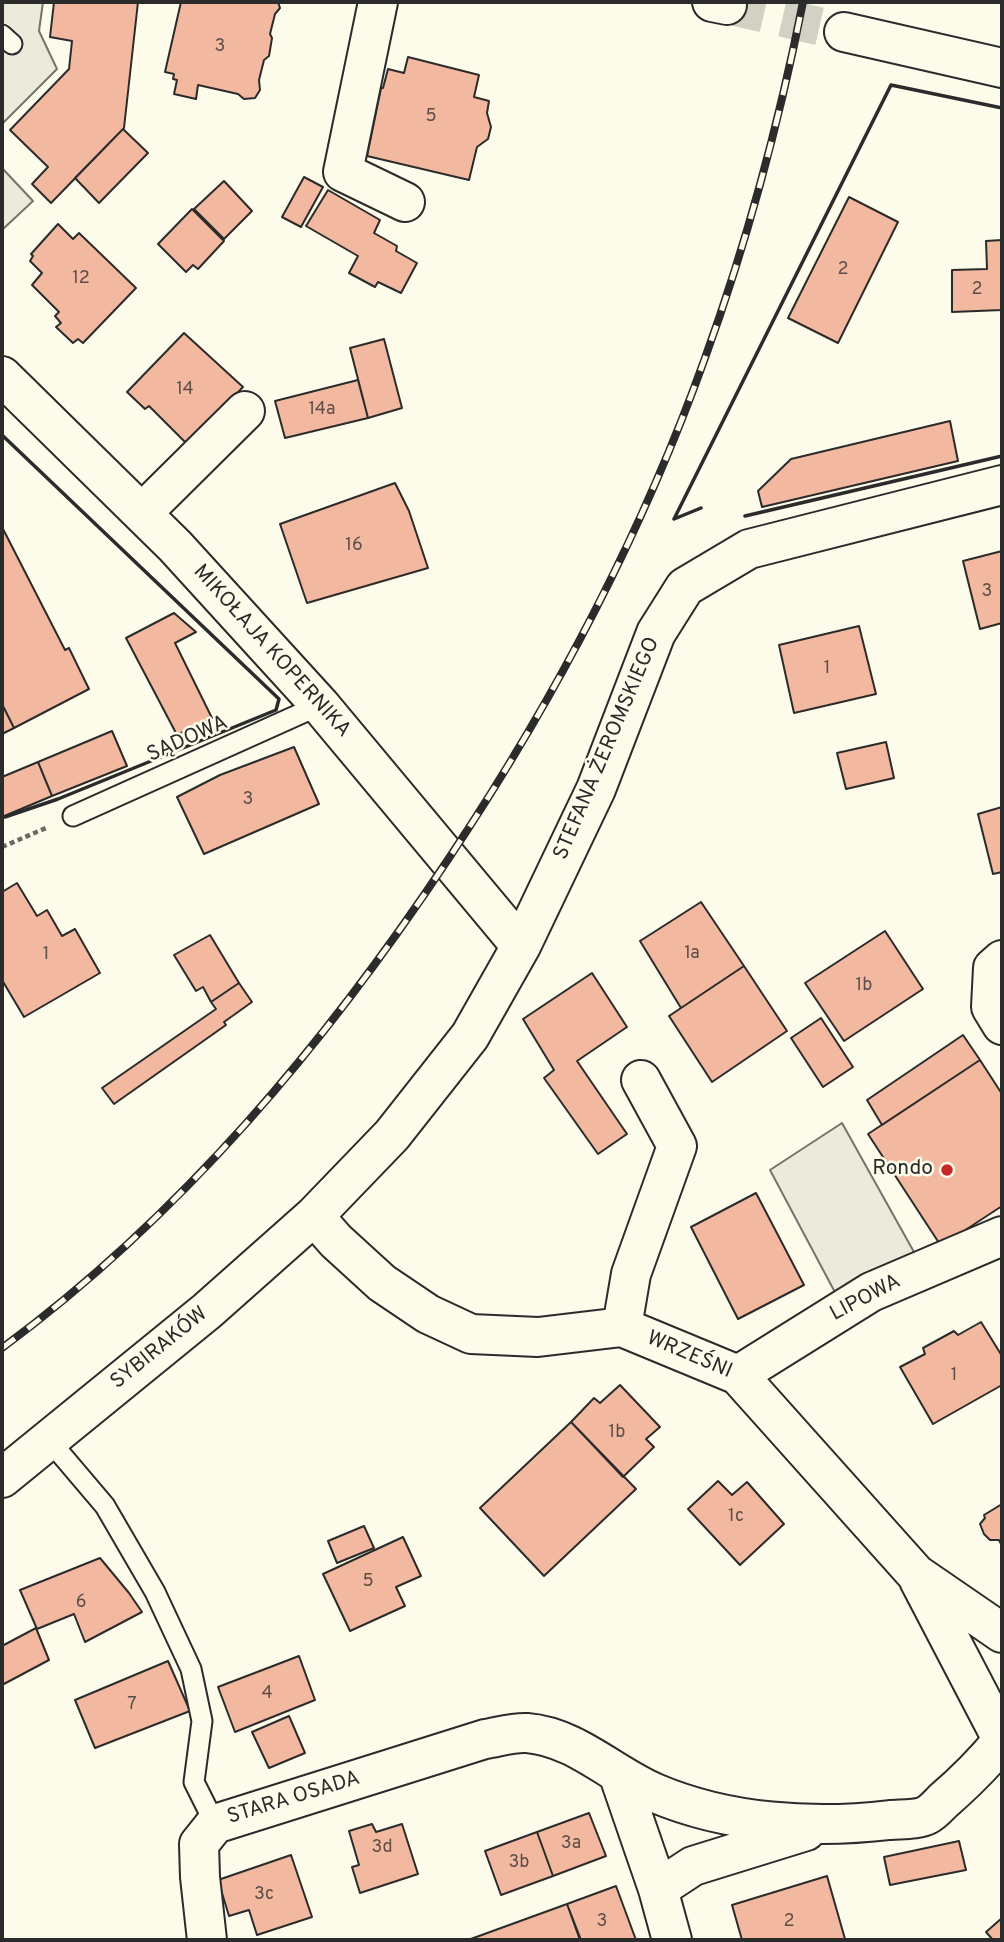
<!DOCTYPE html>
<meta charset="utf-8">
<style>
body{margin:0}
#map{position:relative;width:1004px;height:1942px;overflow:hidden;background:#fdfbea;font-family:Overpass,sans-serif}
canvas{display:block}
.frame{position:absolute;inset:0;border:4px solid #2b2b2b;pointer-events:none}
</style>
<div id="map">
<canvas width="1004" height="1942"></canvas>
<div class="frame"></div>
</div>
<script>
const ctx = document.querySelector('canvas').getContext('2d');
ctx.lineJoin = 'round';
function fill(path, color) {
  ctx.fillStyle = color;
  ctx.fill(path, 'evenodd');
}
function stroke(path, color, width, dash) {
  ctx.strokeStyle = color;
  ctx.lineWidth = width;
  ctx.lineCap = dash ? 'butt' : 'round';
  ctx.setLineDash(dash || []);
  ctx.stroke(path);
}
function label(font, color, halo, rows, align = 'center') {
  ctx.font = font + ' Overpass,sans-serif';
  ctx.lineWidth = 5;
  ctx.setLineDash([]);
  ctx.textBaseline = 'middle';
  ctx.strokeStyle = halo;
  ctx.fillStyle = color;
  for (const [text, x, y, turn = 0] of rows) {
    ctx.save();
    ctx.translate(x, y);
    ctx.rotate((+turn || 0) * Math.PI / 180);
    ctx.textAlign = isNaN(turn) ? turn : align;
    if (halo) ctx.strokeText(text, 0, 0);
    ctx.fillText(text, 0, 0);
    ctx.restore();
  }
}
const parking = new Path2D(`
 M 2,2 L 43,2 L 39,31 L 57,69 L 2,124 Z
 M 2,168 L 33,201 L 2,230 Z
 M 842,1123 L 924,1270 L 838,1298 L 770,1170 Z`);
const building = new Path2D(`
 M 54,2 L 138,2 L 124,128 L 51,203 L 32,184 L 48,167 L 10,130 L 69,69 L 72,41 L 50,37 Z
 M 181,2 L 278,2 L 280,8 L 275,14 L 270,34 L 272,38 L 269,56 L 264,60 L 259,80 L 260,90 L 255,98 L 244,99 L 238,94 L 198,85 L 196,99 L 174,94 L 177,80 L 173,79 L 174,74 L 165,72 Z
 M 408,57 L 479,75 L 474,97 L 489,101 L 487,113 L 491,127 L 488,139 L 477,147 L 469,180 L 367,156 L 381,88 L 383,88 L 388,69 L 404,73 Z
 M 123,129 L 148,153 L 99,203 L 75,178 Z
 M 304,177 L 323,187 L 301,227 L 282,217 Z
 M 224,181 L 252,211 L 224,239 L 194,209 Z
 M 328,190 L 380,220 L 374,233 L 397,246 L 396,251 L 417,263 L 401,293 L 378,282 L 375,287 L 349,273 L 358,256 L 306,226 Z
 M 849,197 L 898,222 L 838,343 L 788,318 Z
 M 192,209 L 224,241 L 198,269 L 193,265 L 186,272 L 158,244 Z
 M 58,224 L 73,239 L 79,233 L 136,288 L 83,343 L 78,339 L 73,343 L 56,327 L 61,323 L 55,316 L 59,312 L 32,285 L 42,273 L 30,261 L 33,256 L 31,254 Z
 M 1002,240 L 1002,310 L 952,312 L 952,270 L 987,269 L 986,241 Z
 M 184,333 L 243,387 L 188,445 L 149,406 L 145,409 L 127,392 Z
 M 384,339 L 402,408 L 368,418 L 350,348 Z
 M 358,380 L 368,418 L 285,438 L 275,401 Z
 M 950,421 L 958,461 L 762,507 L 758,491 L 791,459 Z
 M 395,483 L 409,511 L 428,568 L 307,603 L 280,524 Z
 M 2,527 L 65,650 L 69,648 L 89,689 L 14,728 L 2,704 Z
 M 1002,551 L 1002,623 L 980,629 L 963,561 Z
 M 174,613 L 196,632 L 175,643 L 212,718 L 177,735 L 126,638 Z
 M 859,626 L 876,694 L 794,713 L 779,645 Z
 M 2,704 L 14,728 L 2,734 Z
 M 112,731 L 127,766 L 52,796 L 38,762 Z
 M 886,742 L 894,778 L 846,789 L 837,753 Z
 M 294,747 L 319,804 L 204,854 L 177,797 L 220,775 Z
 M 38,762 L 52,796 L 2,817 L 2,777 Z
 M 1002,807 L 1002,872 L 993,874 L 978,814 Z
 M 17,883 L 37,916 L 47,910 L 62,936 L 75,929 L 100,973 L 24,1017 L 2,980 L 2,892 Z
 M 701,902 L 744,966 L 681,1008 L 640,941 Z
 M 885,931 L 923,989 L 844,1041 L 805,983 Z
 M 210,935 L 239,983 L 211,1002 L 203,987 L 196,991 L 174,955 Z
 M 744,966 L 787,1031 L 712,1082 L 669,1016 Z
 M 592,973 L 627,1027 L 577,1061 L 627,1134 L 598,1154 L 544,1078 L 554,1070 L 523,1019 Z
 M 239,983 L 252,1002 L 224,1022 L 226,1025 L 114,1104 L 102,1088 L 216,1009 L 211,1002 Z
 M 821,1018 L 853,1067 L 823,1087 L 791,1038 Z
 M 963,1035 L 980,1060 L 882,1125 L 867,1100 Z
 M 980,1060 L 1002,1094 L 1002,1206 L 941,1246 L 868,1134 Z
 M 756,1193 L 804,1285 L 738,1319 L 691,1227 Z
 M 981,1322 L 1002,1356 L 1002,1385 L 933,1424 L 900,1367 L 925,1354 L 923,1348 L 954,1331 L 958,1335 Z
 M 620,1385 L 660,1427 L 646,1439 L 654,1447 L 623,1477 L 571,1422 L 594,1398 L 600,1403 Z
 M 571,1422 L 636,1489 L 544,1576 L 480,1508 Z
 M 718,1481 L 732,1495 L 747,1482 L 784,1524 L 740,1565 L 688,1509 Z
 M 1002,1504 L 1002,1546 L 999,1540 L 990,1540 L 984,1534 L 980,1524 L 985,1518 L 984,1515 Z
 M 364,1526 L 374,1548 L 337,1563 L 328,1541 Z
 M 403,1537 L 421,1576 L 396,1587 L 405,1606 L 350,1631 L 323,1574 Z
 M 100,1558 L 129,1593 L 142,1612 L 85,1642 L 74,1614 L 37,1629 L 20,1590 Z
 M 36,1628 L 49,1660 L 2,1685 L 2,1646 Z
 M 299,1656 L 315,1700 L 235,1732 L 218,1687 Z
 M 168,1661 L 190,1711 L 95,1748 L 75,1700 Z
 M 289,1716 L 305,1753 L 269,1768 L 252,1732 Z
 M 589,1813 L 606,1856 L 553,1876 L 537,1832 Z
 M 372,1824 L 376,1832 L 402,1824 L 418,1874 L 360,1893 L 352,1867 L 359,1865 L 349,1831 Z
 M 537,1832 L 553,1876 L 501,1895 L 485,1851 Z
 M 959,1841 L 966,1870 L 890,1885 L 884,1857 Z
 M 291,1855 L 312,1917 L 257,1935 L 249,1910 L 229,1916 L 218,1880 Z
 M 827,1876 L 845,1939 L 742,1940 L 732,1905 Z
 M 616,1886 L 636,1940 L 580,1940 L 567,1904 Z
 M 567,1904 L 581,1940 L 468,1940 Z
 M 1002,1918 L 1002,1940 L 993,1940 L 986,1932 Z`);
const tertiaryTunnel = new Path2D(`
 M 727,5 L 844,32`);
const path = new Path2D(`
 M 2,847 L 46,828`);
const service = new Path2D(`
 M 2,35 L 12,44
 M 73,816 L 320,705
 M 49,1440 L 105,1506 L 155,1592 L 191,1669 L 202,1721 L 194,1782 L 215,1824`);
const minor = new Path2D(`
 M 378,2 L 343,172 L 405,202
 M 2,376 L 175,546 L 320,705 L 521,946
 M 142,513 L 245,411
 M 1002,960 L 993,968 L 991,1007 L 1002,1025
 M 314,1216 L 336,1241 L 382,1283 L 428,1314 L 471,1334 L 538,1337 L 622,1327 L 738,1375 L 916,1574 L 1002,1633
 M 622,1327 L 631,1274 L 677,1146 L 641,1080
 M 738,1375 L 871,1292 L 1002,1236
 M 2,1478 L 207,1311 L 314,1216 L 392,1135 L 470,1036 L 521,946 L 596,789 L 656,633 L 685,587 L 749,549 L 1002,485
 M 919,1580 L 1002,1739
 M 619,1776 L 658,1889 L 672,1940
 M 658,1889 L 693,1866 L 806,1831
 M 207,1940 L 200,1877 L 199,1844 L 215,1824 L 485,1739 C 498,1737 514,1732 527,1733 C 576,1737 612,1775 655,1793 C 728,1824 813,1829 890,1820 C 901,1819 918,1820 927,1815 C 933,1812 938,1806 943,1801 C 965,1782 984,1763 1002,1741`);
const tertiary = new Path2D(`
 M 712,2 L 727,5
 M 844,32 L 1002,68`);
const rail = new Path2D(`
 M 2,1348 C 181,1216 326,1043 449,858 C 553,702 642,534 705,358 C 747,242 779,123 803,2`);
const wall = new Path2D(`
 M 2,435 L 279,699 L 276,710 L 58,799 L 5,817
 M 745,516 L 1002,456
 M 674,519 L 891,85 L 1002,108
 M 674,519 L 701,508`);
const markers = [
 [947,1170,7,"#c62828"]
];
const numberNames = [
 ["3",220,47],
 ["5",431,117],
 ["2",843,270],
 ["12",81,279],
 ["2",977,290],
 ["14",185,390],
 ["14a",322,410],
 ["16",354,546],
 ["3",987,592],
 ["1",827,669],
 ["3",248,800],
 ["1a",692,954],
 ["1",46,955],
 ["1b",864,986],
 ["1",954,1376],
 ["1b",617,1433],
 ["1c",736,1517],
 ["5",368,1582],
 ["6",81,1603],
 ["4",267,1694],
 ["7",132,1705],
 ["3a",571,1844],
 ["3d",382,1848],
 ["3b",519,1863],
 ["3c",264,1895],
 ["3",602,1922],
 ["2",789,1922]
];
const streetNames = [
 ["MIKOŁAJA KOPERNIKA",271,652,48],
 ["SĄDOWA",188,740,-24],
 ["STEFANA ŻEROMSKIEGO",608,749,-67],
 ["LIPOWA",866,1299,-28],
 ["SYBIRAKÓW",160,1349,-39],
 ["WRZEŚNI",689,1356,23],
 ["STARA OSADA",294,1799,-17]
];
const poiNames = [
 ["Rondo",933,1170]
];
fill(parking, '#eceadb');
stroke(parking, '#74746e', 2);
fill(building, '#f2b8a0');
stroke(building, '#2b2b2b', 2);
stroke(tertiaryTunnel, '#d3d1c4', 38, [38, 19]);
stroke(service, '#2b2b2b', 23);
stroke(minor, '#2b2b2b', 42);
stroke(tertiary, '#2b2b2b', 42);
stroke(path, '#6a6964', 4.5, [5, 3.5]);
stroke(service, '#fdfbea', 19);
stroke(minor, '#fdfbea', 38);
stroke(tertiary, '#fdfbea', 38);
stroke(rail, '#2b2b2b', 8);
stroke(rail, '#fdfbea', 5, [16]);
stroke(wall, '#2b2b2b', 3.5);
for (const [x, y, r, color] of markers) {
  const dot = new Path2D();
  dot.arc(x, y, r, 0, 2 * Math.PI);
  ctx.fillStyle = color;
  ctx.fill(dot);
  stroke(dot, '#fdfbea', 2.5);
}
label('18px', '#5d4e48', null, numberNames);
label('21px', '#2b2b2b', '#fdfbea', streetNames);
label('21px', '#2b2b2b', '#fdfbea', poiNames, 'right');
</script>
